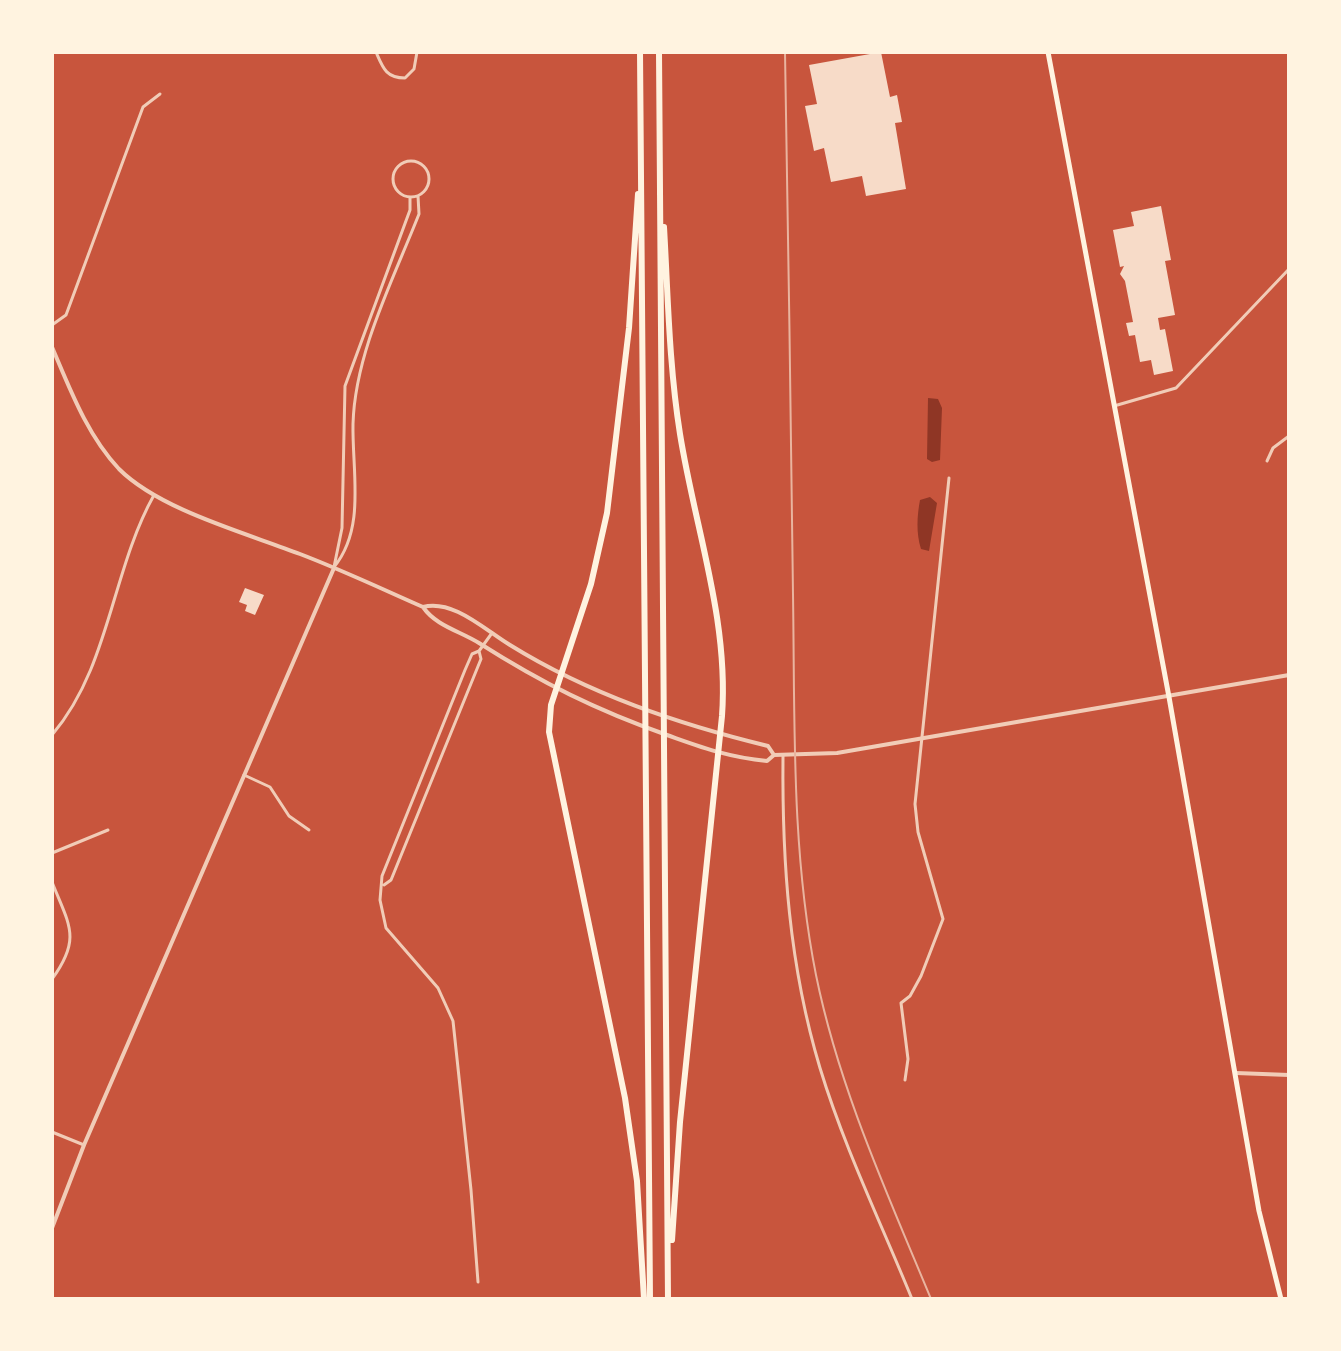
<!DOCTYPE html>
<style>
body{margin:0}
#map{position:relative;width:1341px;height:1351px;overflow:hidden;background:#c8553d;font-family:"Space Grotesk",sans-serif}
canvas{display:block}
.frame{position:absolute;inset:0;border:54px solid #fff3e0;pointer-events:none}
</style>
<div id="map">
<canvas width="1341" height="1351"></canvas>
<div class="frame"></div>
</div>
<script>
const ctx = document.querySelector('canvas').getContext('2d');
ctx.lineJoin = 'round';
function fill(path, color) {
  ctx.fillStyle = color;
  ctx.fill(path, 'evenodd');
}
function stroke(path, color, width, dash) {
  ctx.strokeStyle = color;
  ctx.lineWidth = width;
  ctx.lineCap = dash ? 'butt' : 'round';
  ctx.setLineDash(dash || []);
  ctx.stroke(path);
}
const water = new Path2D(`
 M 928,398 L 938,399 L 942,408 L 940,460 L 932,462 L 927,459 Z
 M 930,497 L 937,503 L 929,551 L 921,549 C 916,533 917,516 920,500 Z`);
const building = new Path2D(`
 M 881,52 L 890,97 L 897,95 L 902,122 L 895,123 L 906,189 L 866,196 L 862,176 L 831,182 L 824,148 L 814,151 L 805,106 L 817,104 L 809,65 Z
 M 1161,206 L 1171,260 L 1165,261 L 1175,315 L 1158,318 L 1160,330 L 1165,329 L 1173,371 L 1154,375 L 1151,360 L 1140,362 L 1135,335 L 1129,336 L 1126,323 L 1133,322 L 1125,281 L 1120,274 L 1124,266 L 1120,267 L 1113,230 L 1134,226 L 1131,212 Z
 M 245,588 L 264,595 L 255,615 L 245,611 L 247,605 L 239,602 Z`);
const minor = new Path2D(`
 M 376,52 C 383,68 386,78 405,78 L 414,69 L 417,52
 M393 179a18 18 0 1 1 36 0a18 18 0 1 1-36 0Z
 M 52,325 L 66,315 L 143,107 L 160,94
 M 1114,406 L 1176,388 L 1289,269
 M 1267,461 L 1273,448 L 1289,436
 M 334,567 C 366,528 352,472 353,424 C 355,353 393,280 419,214 L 418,196
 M 334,567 L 342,528 L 345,386 L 410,210 L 410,197
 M 52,735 C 110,667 111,572 154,495
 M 783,756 C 782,862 789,965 820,1068 C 844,1147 881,1223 912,1299
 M 244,775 L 270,787 L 289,816 L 309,830
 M 52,853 L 108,830
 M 52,882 C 69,925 82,938 52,979
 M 384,885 L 391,880 L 481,659 L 479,651
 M 905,1080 L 908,1059 L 901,1003 L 910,996 L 921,976 L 943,919 L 918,832 L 915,804 L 949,478
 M 52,1132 L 84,1145
 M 478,1282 L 471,1190 L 453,1021 L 438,988 L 386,928 L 380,900 L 382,876 L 465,670 L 472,654 L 479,651 L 492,633`);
const tertiary = new Path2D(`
 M 52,347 C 70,389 87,435 119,469 C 160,510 246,533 300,554 C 342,570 382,589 423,607 C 436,626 460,631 479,643 C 542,683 596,710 667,735 C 704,748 727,757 767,761 L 774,755 L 837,753 L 1289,675
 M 423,607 C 453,599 485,630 510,645 C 589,694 678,724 768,746 L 774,755
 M 1236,1073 L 1289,1075
 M 52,1228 L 84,1145 L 334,568`);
const primary = new Path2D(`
 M 1048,52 L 1169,697 L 1259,1211 L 1281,1299`);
const motorway = new Path2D(`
 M 640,52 L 650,1299
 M 659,52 L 668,1299
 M 638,194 L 629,328 L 607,513 L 591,584 L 551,705 L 549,732 L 625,1098 L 637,1181 L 644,1299
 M 664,227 C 668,296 669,365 680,434 C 695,528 729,620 722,716 L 680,1122 L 672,1240`);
const rail = new Path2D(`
 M 785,52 C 788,233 791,413 793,594 C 795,721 791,850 816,975 C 839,1088 887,1193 931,1299`);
fill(water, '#8f3625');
fill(building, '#f7dbc8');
stroke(minor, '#f1ccb7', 3);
stroke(tertiary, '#f1ccb7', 4);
stroke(primary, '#fff3e0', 5);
stroke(motorway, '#fff3e0', 6);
stroke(rail, '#e9b49f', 2);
</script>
